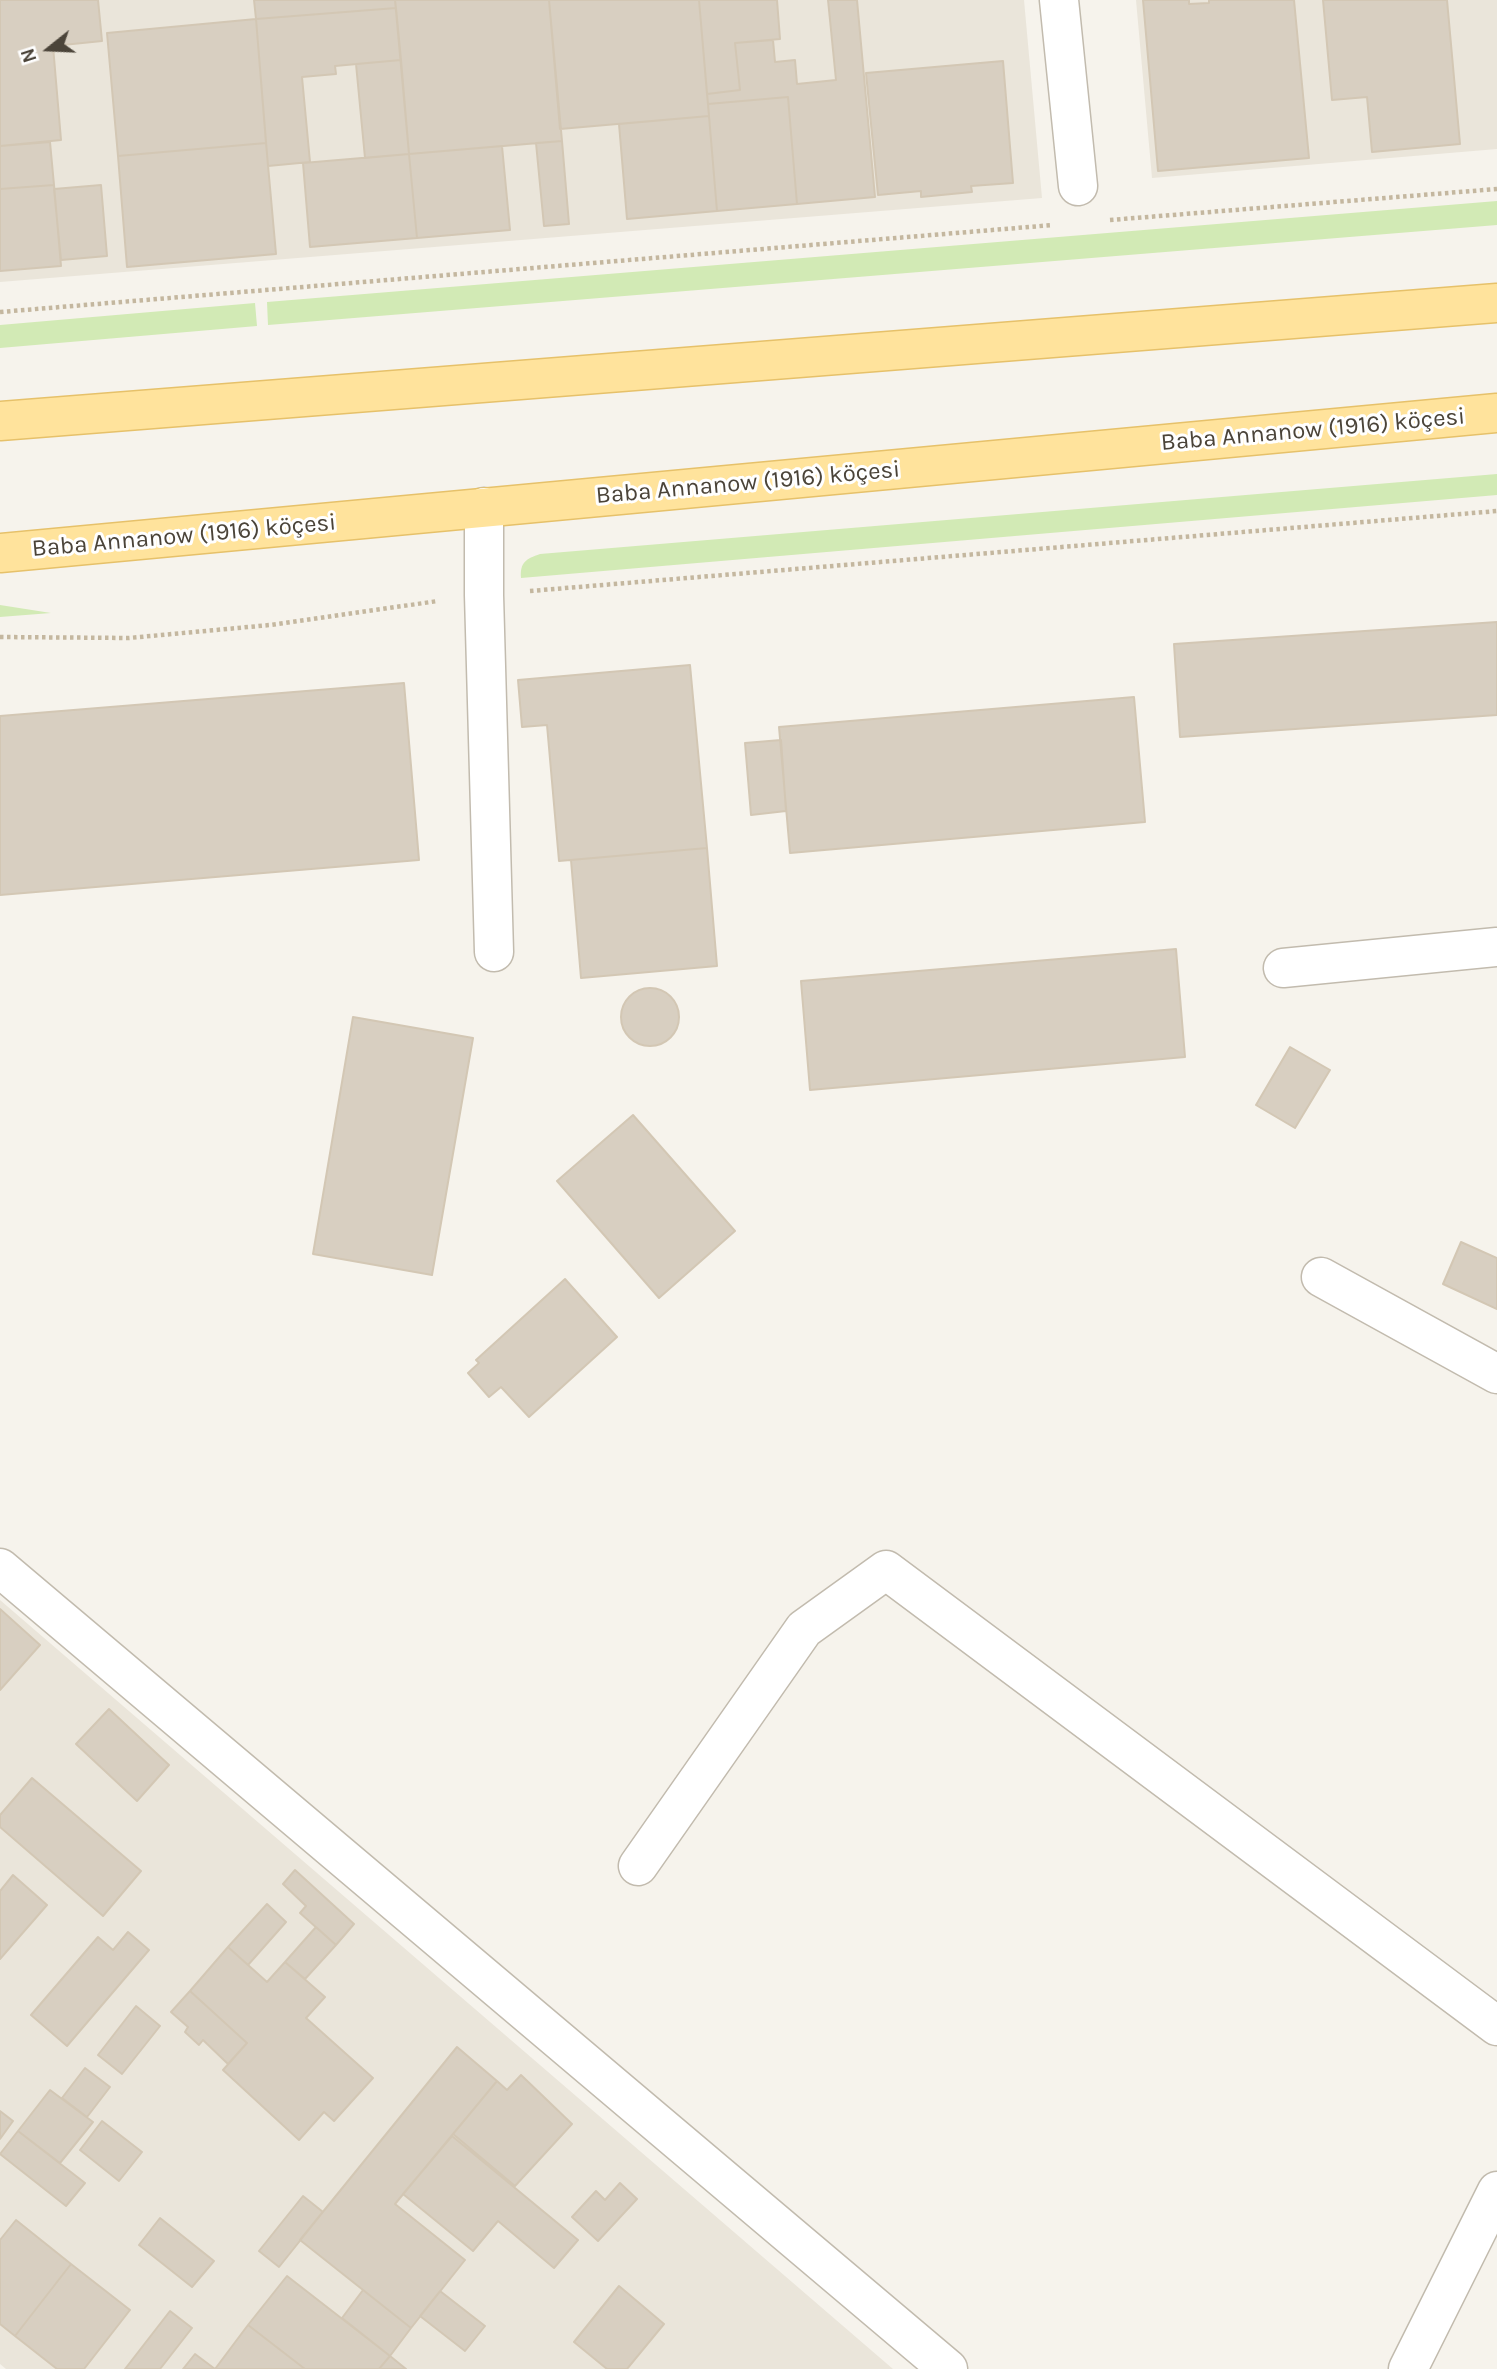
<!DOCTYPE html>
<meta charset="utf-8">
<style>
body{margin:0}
#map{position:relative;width:1497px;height:2369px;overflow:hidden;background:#f6f3ec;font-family:Karla,sans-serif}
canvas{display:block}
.north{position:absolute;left:14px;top:14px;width:70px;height:70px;-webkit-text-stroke:5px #fff;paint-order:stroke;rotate:252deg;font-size:19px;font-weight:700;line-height:28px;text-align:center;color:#4b4439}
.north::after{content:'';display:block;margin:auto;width:24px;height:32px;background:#4b4439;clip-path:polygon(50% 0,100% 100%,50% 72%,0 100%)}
</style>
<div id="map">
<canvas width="1497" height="2369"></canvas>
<div class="north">N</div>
</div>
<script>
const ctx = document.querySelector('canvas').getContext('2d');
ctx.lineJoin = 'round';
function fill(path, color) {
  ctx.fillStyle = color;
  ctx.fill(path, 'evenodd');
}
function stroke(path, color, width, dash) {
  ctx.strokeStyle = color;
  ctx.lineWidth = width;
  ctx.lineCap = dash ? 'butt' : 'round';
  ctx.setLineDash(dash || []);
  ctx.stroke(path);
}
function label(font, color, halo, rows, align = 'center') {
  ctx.font = font + ' Karla,sans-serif';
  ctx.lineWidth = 6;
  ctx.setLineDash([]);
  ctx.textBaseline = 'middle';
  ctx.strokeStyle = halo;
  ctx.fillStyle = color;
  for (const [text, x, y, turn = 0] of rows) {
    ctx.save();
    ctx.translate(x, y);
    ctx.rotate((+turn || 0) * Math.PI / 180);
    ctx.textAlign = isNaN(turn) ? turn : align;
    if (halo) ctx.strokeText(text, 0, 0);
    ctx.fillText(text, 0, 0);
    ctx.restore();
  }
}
const residential = new Path2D(`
 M 0,0 L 1024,0 L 1042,198 L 0,282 Z
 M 1136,0 L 1497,0 L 1497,149 L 1152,178 Z
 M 0,1600 L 893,2369 L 6,2369 L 0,2364 Z`);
const green = new Path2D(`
 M 1497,201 L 1497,225 L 268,325 L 267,302 Z
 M 255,303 L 257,326 L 0,348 L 0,325 Z
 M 1497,474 L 1497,495 L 521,578 C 520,562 526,559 540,554 Z
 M 0,605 L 51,613 L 0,617 Z`);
const building = new Path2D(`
 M 0,0 L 98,0 L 102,41 L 53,46 L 61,140 L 0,146 Z
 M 254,0 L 395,0 L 396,8 L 256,19 Z
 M 395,0 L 549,0 L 562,141 L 409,154 Z
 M 549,0 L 699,0 L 709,116 L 560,129 Z
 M 699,0 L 777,0 L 780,39 L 735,43 L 740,90 L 707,94 Z
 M 828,0 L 857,0 L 875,197 L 797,204 L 788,97 L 708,104 L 707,94 L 740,90 L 735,43 L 773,40 L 775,62 L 795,60 L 797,84 L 836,80 Z
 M 1143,0 L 1189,0 L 1189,4 L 1209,3 L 1209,0 L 1294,0 L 1309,158 L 1158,171 Z
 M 1323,0 L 1447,0 L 1460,144 L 1372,152 L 1367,97 L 1332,100 Z
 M 396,8 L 401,60 L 335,66 L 336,74 L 302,77 L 310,162 L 268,166 L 256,19 Z
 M 256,19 L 266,143 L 118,156 L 107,33 Z
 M 401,60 L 409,154 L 365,158 L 356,64 Z
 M 1003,61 L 1013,183 L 971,186 L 972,192 L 921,197 L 921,191 L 878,195 L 866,73 Z
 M 788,97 L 797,204 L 717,211 L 708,104 Z
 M 709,116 L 717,211 L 627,219 L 619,124 Z
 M 562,141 L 569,224 L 544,226 L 536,143 Z
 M 50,142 L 54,185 L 0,189 L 0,146 Z
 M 266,143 L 276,254 L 127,267 L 118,156 Z
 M 502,146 L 510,230 L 417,238 L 409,154 Z
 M 409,154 L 417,238 L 310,247 L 303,163 Z
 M 54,185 L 61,266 L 0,271 L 0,189 Z
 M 101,185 L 107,256 L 61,260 L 54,189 Z
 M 1497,622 L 1497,715 L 1180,737 L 1174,644 Z
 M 690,665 L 707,848 L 559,861 L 547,725 L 522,727 L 518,680 Z
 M 404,683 L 419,860 L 0,895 L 0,716 Z
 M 1134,697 L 1145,822 L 790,853 L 779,727 Z
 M 781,740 L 786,811 L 751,815 L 745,743 Z
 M 707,848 L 717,966 L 581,978 L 571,860 Z
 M 1176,949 L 1185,1057 L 810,1090 L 801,981 Z
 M621 1017a29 29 0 1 1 58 0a29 29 0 1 1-58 0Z
 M 353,1017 L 473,1038 L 432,1275 L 313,1254 Z
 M 1290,1047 L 1330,1070 L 1295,1128 L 1256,1105 Z
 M 633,1115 L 735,1231 L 659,1298 L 557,1181 Z
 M 1461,1242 L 1497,1258 L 1497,1309 L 1443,1284 Z
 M 565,1279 L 617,1337 L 529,1417 L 501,1387 L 489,1397 L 468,1373 L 479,1363 L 476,1360 Z
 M 0,1609 L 40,1645 L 0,1690 Z
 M 109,1709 L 169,1765 L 137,1801 L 76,1744 Z
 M 32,1778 L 141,1871 L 103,1916 L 0,1827 L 0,1815 Z
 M 295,1870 L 354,1924 L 336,1945 L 300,1913 L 306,1906 L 283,1884 Z
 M 13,1875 L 47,1905 L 0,1959 L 0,1891 Z
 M 267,1904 L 286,1922 L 248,1965 L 228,1947 Z
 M 316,1927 L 336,1945 L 305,1979 L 285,1962 Z
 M 128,1932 L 149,1950 L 67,2046 L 31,2015 L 98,1937 L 113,1950 Z
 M 228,1947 L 267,1982 L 285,1962 L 325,1997 L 306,2018 L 373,2078 L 334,2121 L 324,2112 L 299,2140 L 223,2070 L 247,2043 L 190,1991 Z
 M 190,1991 L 247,2043 L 228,2064 L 203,2040 L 199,2045 L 185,2032 L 188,2027 L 171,2012 Z
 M 136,2006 L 160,2026 L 122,2074 L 98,2055 Z
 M 457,2047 L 497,2081 L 395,2204 L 465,2260 L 411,2328 L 300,2240 Z
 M 85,2068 L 110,2087 L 87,2117 L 62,2098 Z
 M 521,2075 L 572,2124 L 515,2186 L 453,2134 L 497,2081 L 507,2090 Z
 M 50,2090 L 93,2122 L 60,2163 L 18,2131 Z
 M 0,2111 L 13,2121 L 0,2139 Z
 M 102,2121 L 142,2152 L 119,2181 L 80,2150 Z
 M 18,2131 L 85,2183 L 66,2206 L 0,2154 Z
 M 452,2136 L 578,2240 L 554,2268 L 498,2221 L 473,2251 L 403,2194 Z
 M 620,2183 L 637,2199 L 598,2241 L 572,2217 L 596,2191 L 605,2200 Z
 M 303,2196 L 323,2212 L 279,2267 L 259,2251 Z
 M 160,2218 L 214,2261 L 192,2287 L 139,2245 Z
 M 16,2220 L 71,2264 L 15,2336 L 0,2324 L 0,2240 Z
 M 71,2264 L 130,2310 L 84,2369 L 57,2369 L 15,2336 Z
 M 287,2276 L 390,2356 L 379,2369 L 305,2369 L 248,2325 Z
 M 619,2286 L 664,2324 L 627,2369 L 607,2369 L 574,2342 Z
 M 363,2290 L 411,2328 L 390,2356 L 342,2318 Z
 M 440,2291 L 485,2326 L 465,2351 L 420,2316 Z
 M 170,2311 L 192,2328 L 160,2369 L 125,2369 Z
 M 248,2325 L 305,2369 L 215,2369 Z
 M 195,2354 L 215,2369 L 183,2369 Z
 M 390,2356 L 406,2369 L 379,2369 Z`);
const path = new Path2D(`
 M 1110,220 L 1497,189
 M 0,312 L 1053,225
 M 530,591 L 1497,511
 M 0,637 L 129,638 L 270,625 L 438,601`);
const minor = new Path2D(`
 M 1059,0 L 1078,186
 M 484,507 L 484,595 L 494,952
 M 1283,968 L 1497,947
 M 1321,1277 L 1497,1374
 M 0,1568 L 948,2369
 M 638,1866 L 804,1629 L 886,1570 L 1497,2026
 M 1408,2369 L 1497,2191`);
const major = new Path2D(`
 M 0,421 L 1497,303
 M 0,553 L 1497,413`);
const streetNames = [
 ["Baba Annanow (1916) köçesi",1313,430,-5],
 ["Baba Annanow (1916) köçesi",748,483,-5],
 ["Baba Annanow (1916) köçesi",184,536,-5]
];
fill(residential, '#eae5da');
fill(green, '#d2eab5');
fill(building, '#d8cfc1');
stroke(building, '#d3c7b4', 2);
stroke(minor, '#c2bbae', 41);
stroke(major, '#e6c16a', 41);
stroke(path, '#c4b79f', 4.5, [3.5, 3.5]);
stroke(minor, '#fff', 38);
stroke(major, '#ffe39c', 38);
label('24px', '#4b4439', '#fff', streetNames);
</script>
